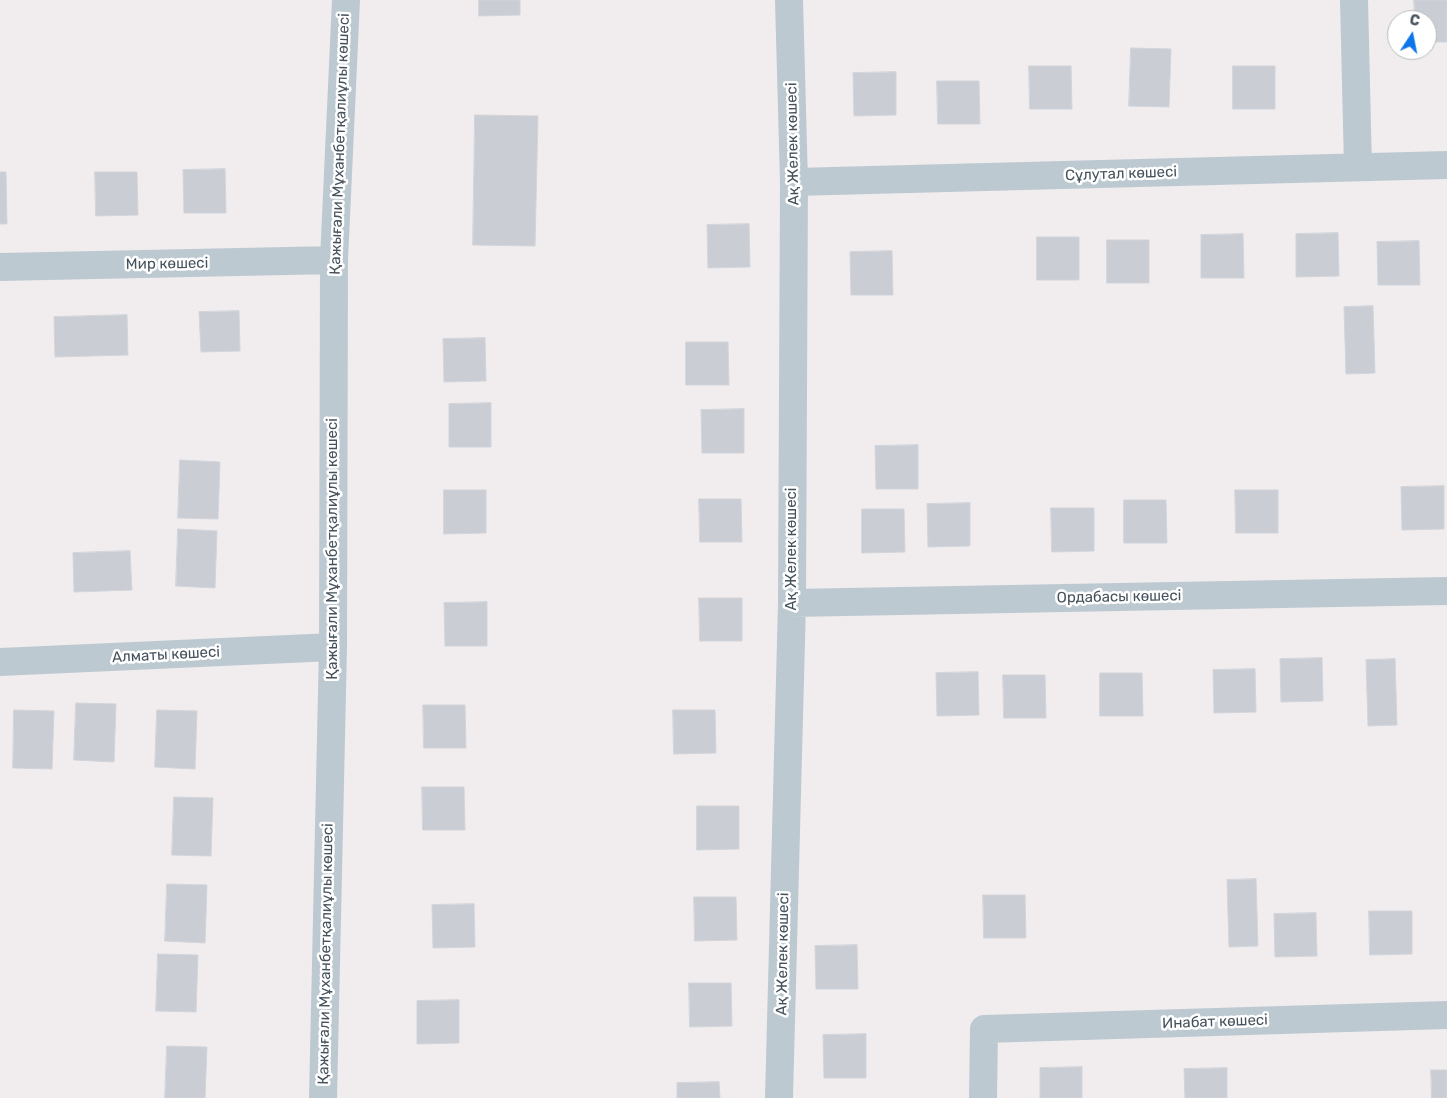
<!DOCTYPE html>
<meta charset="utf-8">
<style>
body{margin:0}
#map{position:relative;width:1447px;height:1098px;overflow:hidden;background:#f1edee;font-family:Rubik,sans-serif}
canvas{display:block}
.north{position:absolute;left:1387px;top:10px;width:50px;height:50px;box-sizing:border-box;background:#fff;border:1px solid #b5babe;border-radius:50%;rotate:11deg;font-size:14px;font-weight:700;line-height:20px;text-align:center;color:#45525c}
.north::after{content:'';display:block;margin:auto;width:18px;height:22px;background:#0e74ea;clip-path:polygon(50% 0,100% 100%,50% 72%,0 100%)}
</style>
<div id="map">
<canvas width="1447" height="1098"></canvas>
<div class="north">С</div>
</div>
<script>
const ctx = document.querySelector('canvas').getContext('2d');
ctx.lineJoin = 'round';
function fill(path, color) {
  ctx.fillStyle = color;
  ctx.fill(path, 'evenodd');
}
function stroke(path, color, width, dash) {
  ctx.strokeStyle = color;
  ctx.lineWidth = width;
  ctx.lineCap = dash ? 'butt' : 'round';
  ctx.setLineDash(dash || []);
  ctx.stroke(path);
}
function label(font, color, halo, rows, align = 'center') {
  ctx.font = font + ' Rubik,sans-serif';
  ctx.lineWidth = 5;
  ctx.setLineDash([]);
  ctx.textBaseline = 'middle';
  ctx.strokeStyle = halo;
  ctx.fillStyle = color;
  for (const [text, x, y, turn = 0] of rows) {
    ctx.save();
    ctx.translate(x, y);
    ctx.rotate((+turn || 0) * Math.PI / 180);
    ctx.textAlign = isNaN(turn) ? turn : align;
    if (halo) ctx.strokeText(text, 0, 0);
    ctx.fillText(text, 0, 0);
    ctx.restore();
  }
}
const building = new Path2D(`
 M 479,0 L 520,0 L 520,15 L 479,16 Z
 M 1414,0 L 1447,0 L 1447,42 L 1427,42 L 1427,20 L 1415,20 Z
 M 1131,48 L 1171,49 L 1169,107 L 1129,106 Z
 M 1029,66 L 1071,66 L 1072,109 L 1030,109 Z
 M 1233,66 L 1275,66 L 1275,109 L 1233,109 Z
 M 896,72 L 896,115 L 854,116 L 853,73 Z
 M 937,81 L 979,81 L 980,124 L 938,124 Z
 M 475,115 L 538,116 L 535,246 L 473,245 Z
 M 225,169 L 226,213 L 184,213 L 183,170 Z
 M 0,172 L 6,172 L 7,224 L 0,224 Z
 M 95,172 L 137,172 L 138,215 L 96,216 Z
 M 749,224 L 750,267 L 708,268 L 707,225 Z
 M 1338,233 L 1339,276 L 1296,277 L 1296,234 Z
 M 1243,234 L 1244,278 L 1201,278 L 1201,235 Z
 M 1037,237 L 1079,237 L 1079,280 L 1037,280 Z
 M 1107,240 L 1149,240 L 1149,283 L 1107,283 Z
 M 1419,241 L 1420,285 L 1378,285 L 1377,242 Z
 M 892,251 L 893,295 L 851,295 L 850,252 Z
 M 1373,306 L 1375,373 L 1346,374 L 1344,307 Z
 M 239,311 L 240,351 L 201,352 L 199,312 Z
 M 127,315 L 128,355 L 55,357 L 54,317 Z
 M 485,338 L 486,381 L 444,382 L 443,339 Z
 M 686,342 L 728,342 L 729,385 L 686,385 Z
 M 491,403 L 491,447 L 449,447 L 449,404 Z
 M 744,409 L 744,453 L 702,453 L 701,410 Z
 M 918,445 L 918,489 L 876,489 L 875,446 Z
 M 180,460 L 220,462 L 218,519 L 178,518 Z
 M 1444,486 L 1444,529 L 1402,530 L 1401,487 Z
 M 444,490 L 486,490 L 486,533 L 444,534 Z
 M 1235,490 L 1278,490 L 1278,533 L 1236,533 Z
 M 699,499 L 741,499 L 742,542 L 700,542 Z
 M 1124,500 L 1166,500 L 1167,543 L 1124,543 Z
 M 970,503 L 970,546 L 928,547 L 927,504 Z
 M 1051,508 L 1094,508 L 1094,551 L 1052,552 Z
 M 862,509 L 904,509 L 905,552 L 862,553 Z
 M 178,529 L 217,531 L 215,588 L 176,586 Z
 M 130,551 L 132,590 L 74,592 L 73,553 Z
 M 699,598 L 742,598 L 742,641 L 700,641 Z
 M 487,602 L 487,646 L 445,646 L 444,603 Z
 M 1322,658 L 1323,701 L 1281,702 L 1280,659 Z
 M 1395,659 L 1397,725 L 1368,726 L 1366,660 Z
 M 1255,669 L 1256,712 L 1214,713 L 1213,670 Z
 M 978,672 L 979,715 L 937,716 L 936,673 Z
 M 1100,673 L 1142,673 L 1143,716 L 1100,716 Z
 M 1003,675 L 1045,675 L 1046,718 L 1004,718 Z
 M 76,703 L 116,704 L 114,762 L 74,760 Z
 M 423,705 L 465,705 L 466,748 L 424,748 Z
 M 14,710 L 54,711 L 52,769 L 13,768 Z
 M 157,710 L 197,711 L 195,769 L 155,767 Z
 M 673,710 L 715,710 L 716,753 L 674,754 Z
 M 422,787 L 464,787 L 465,830 L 423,830 Z
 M 174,797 L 213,798 L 211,856 L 172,855 Z
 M 697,806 L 739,806 L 739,849 L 697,850 Z
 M 1256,879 L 1258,946 L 1229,947 L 1227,880 Z
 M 167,884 L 207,885 L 205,943 L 165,941 Z
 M 983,895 L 1025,895 L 1026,938 L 984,938 Z
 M 694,897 L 736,897 L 737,940 L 695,941 Z
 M 474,904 L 475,947 L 433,948 L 432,905 Z
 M 1369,911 L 1412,911 L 1412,954 L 1370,955 Z
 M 1316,913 L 1317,956 L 1275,957 L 1274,914 Z
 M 857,945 L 858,989 L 816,989 L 815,946 Z
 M 158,954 L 198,955 L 196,1012 L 156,1011 Z
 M 689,983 L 731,983 L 732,1026 L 690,1027 Z
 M 459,1000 L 459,1043 L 417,1044 L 417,1001 Z
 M 866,1034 L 866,1078 L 824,1078 L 823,1035 Z
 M 167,1046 L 207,1047 L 205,1098 L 165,1098 Z
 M 1082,1067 L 1082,1098 L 1040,1098 L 1040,1068 Z
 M 1227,1068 L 1227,1098 L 1185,1098 L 1184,1069 Z
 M 1431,1070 L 1447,1070 L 1447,1098 L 1432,1098 Z
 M 719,1082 L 720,1098 L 677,1098 L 677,1083 Z`);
const minor = new Path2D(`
 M 1354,0 L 1358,167
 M 794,182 L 1447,165
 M 0,267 L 334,260
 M 792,603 L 1447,591
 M 0,662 L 333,647
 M 323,1098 L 333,647 L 334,260 L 346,0
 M 779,1098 L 792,603 L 794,182 L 789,0
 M 983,1098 L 984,1029 L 1447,1015`);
const streetNames = [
 ["Қажығали Мұханбетқалиұлы көшесі",340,144,-88],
 ["Ақ Желек көшесі",793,144,-91],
 ["Сұлутал көшесі",1121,174,-2],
 ["Мир көшесі",167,264,-1],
 ["Қажығали Мұханбетқалиұлы көшесі",333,549,-90],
 ["Ақ Желек көшесі",792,549,-90],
 ["Ордабасы көшесі",1119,597,-1],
 ["Алматы көшесі",166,655,-3],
 ["Қажығали Мұханбетқалиұлы көшесі",326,954,-89],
 ["Ақ Желек көшесі",783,954,-89],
 ["Инабат көшесі",1215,1022,-2]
];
fill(building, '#cacdd3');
stroke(building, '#d1d4da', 1);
stroke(minor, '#bdc9d1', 28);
label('15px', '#45525c', '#fff', streetNames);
</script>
